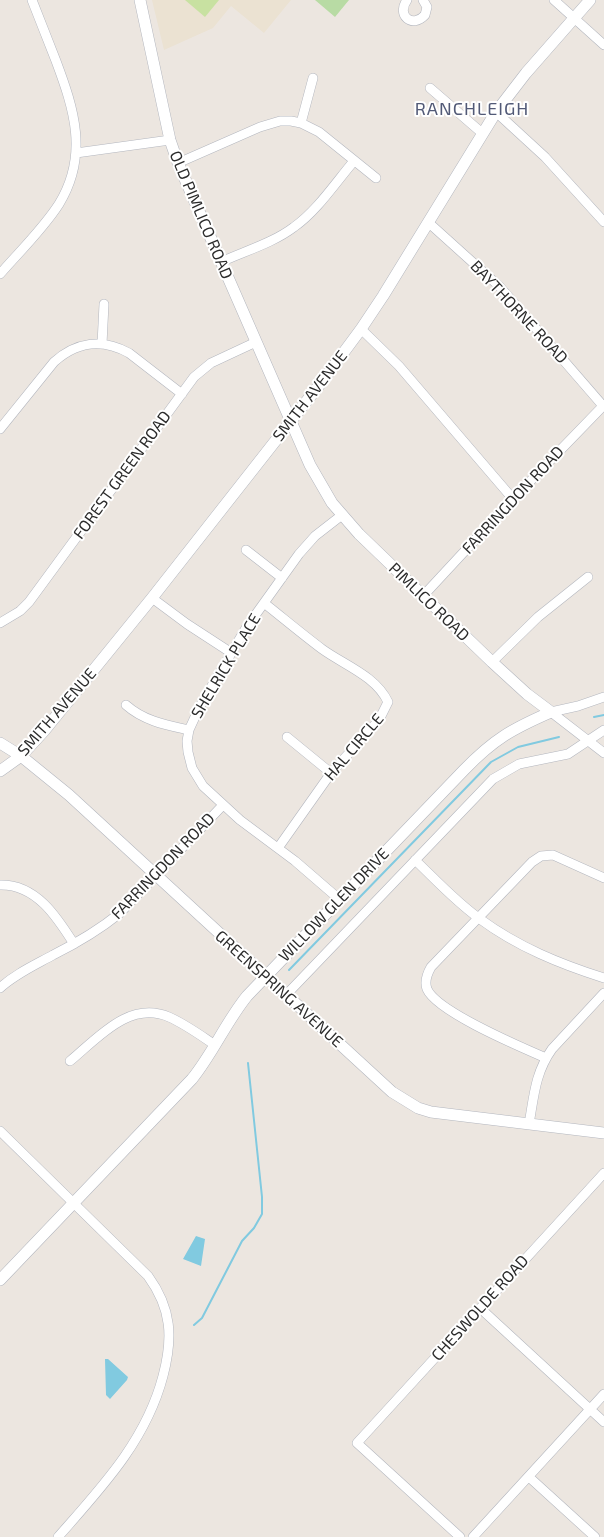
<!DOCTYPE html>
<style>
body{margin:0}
canvas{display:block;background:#ece6e0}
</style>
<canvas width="604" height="1537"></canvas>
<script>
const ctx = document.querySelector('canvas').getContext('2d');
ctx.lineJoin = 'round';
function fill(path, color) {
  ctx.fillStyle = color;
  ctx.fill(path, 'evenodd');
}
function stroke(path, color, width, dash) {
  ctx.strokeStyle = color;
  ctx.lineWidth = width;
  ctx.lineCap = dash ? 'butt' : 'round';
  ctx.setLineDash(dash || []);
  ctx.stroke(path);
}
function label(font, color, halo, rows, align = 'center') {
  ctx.font = font + ' "Exo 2",sans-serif';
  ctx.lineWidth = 4;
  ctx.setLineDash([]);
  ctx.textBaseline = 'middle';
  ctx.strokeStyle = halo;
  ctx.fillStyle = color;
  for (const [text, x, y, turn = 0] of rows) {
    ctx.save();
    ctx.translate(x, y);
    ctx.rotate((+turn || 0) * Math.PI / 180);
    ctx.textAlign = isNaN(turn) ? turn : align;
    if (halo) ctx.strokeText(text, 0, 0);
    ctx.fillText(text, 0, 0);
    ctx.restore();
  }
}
const education = new Path2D(`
 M 152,0 L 291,0 L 264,33 L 231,6 L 213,28 L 164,50 Z`);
const green = new Path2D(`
 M 315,0 L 349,0 L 335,17 Z`);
const pitch = new Path2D(`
 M 185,0 L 219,0 L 205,17 Z`);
const water = new Path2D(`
 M 196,1236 L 205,1239 L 201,1266 L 183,1259 Z
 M 105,1359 L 108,1359 L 128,1377 L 127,1380 L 110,1399 L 106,1395 Z`);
const stream = new Path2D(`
 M 594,717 L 604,715
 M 289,970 L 491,762 L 518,747 L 559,737
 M 194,1325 L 202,1318 L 242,1241 L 254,1228 L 262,1214 L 262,1197 L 248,1063`);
const street = new Path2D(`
 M 407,0 C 396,15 412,29 425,15 L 427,7 L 423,0
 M 554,0 L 604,45
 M 430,88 L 482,133
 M 496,112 L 545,157 L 604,222
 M 301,123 L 313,78
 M 76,153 L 170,140
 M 178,163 L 260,127 L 280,121 L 291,121 L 301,123 L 319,132 L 376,178
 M 429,223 L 500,287 L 604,407
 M 221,262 C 245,251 273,243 294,227 C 317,211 336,182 354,161
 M 0,274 C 20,251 43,229 59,204 C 89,155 74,109 56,61 C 48,41 40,20 32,0
 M 361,329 L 399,366 L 513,499
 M 102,344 L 104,304
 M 0,429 L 54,362 C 76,342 102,338 129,353 L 182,394
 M 246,550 L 282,578
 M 423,596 L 513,499 L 604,405
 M 152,598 L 187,624 L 230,652
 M 264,603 C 283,618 302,634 322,649 C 344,665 376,676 388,702 L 379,720 L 331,773 L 278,848
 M 0,623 L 20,611 L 29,602 L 194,377 L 211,363 L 256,342
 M 492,662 L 538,617 L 588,577
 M 126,705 C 144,721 166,725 189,730
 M 551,712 L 604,753
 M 551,712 L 578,706 L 604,697
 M 287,737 L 331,773
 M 415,860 C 436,880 456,902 480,919 C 518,947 560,964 604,978
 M 0,885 C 36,884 57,917 74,944
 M 339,899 L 295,861 L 240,820 L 203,786 L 192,768 L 188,752 L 187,741 L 189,730 L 200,706 L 246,628 L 299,554 L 315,536 L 342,515
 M 0,988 C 15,974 35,965 53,955 C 77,943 99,930 120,913 L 223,805
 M 286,995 L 493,779 L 519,764 L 568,754 L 604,730
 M 546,1058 C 521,1047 437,1012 427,989 C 424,981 427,974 431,967 L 532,862 L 541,856 L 553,855 L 604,878
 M 70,1061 C 98,1038 129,1000 169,1017 C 185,1024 200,1035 215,1045
 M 529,1124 C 534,1096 535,1073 552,1049 L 604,993
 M 0,1131 L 148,1276 C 172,1309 173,1338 163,1376 C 146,1441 101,1488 58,1537
 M 480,1308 L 604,1422
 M 529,1477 L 595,1537
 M 460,1537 L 357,1443 L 604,1173
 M 473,1537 L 604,1394`);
const secondary = new Path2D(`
 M 0,743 L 21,756 L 69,795 L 392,1092 L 418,1108 L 431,1112 L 604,1133
 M 0,771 L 21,756 L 44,731 L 152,598 L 324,379 L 361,329 L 383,296 L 496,112 L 526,73 L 590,0
 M 0,1280 L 192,1079 C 213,1053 226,1022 247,996 L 464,770 C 494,739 512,729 551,712 L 527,694 L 492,662 L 359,534 L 332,503 L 310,465 L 178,163 L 170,140 L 140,0`);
const streetNames = [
 ["OLD PIMLICO ROAD",201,215,67],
 ["BAYTHORNE ROAD",519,312,47],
 ["SMITH AVENUE",310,396,-52],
 ["FOREST GREEN ROAD",122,475,-54],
 ["FARRINGDON ROAD",513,500,-47],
 ["PIMLICO ROAD",429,602,44],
 ["SHELRICK PLACE",226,666,-59],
 ["SMITH AVENUE",57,712,-49],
 ["HAL CIRCLE",354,747,-50],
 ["FARRINGDON ROAD",163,866,-46],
 ["WILLOW GLEN DRIVE",334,905,-46],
 ["GREENSPRING AVENUE",279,989,42],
 ["CHESWOLDE ROAD",480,1308,-48]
];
const neighbourhoodNames = [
 ["RANCHLEIGH",472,109]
];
fill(education, '#ebe2d2');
fill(green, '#b8dba4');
fill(pitch, '#c8e1a1');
fill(water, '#81cae0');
stroke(stream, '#81cae0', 2);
stroke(street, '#b3b6be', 10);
stroke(secondary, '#b3b6be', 12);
stroke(street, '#fff', 9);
stroke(secondary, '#fff', 11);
label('16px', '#2c2c2c', '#fff', streetNames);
ctx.letterSpacing = '1px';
label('18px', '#525a77', '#fff', neighbourhoodNames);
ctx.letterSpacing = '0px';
</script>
